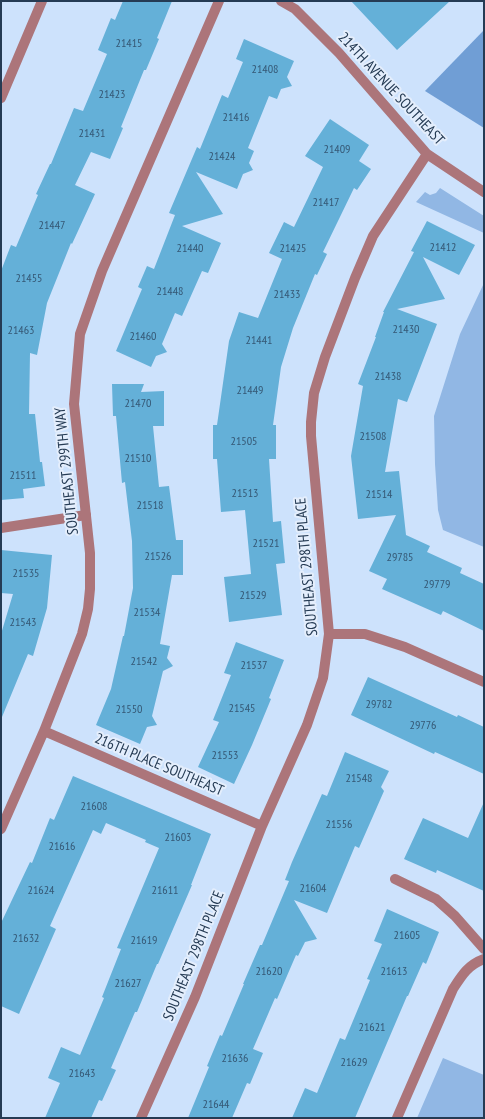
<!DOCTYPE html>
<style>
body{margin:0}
#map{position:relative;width:485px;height:1119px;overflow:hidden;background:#cde2fc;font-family:"PT Sans Narrow",sans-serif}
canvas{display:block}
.frame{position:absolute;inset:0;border:2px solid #253b54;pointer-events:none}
</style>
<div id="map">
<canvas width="485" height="1119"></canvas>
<div class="frame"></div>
</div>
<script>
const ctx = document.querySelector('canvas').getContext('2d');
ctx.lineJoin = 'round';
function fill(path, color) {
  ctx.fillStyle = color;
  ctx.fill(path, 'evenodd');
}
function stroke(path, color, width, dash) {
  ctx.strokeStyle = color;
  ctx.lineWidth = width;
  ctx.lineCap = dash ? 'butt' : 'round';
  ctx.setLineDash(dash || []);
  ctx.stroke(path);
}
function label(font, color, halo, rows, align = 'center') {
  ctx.font = font + ' "PT Sans Narrow",sans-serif';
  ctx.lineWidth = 4;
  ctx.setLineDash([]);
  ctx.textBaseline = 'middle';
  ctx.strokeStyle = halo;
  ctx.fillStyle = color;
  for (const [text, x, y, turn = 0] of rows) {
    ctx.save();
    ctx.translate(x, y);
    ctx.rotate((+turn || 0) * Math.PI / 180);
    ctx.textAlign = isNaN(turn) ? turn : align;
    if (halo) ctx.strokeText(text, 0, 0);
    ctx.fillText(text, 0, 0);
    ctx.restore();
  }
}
const green = new Path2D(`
 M 440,188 L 484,216 L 484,233 L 416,202 L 425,192 L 430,195 L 436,193 Z
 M 484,283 L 484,547 L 443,530 L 438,510 L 435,464 L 434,416 L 460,334 Z
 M 443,1058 L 484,1075 L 484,1118 L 417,1118 Z`);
const forest = new Path2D(`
 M 484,30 L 484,128 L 425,91 Z`);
const building = new Path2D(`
 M 123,1 L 172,1 L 157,38 L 159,39 L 146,70 L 144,70 L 121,127 L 123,128 L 110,159 L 91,152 L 75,185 L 95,194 L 72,244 L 71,243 L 47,303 L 37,355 L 30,353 L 29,414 L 35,414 L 40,462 L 42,462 L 45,486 L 23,489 L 24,498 L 1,500 L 1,271 L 11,245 L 16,247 L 38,195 L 36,194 L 50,164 L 51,164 L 74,108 L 83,111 L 107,54 L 98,50 L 111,18 L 115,20 Z
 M 351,1 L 450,1 L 397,50 Z
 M 244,39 L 294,61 L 287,77 L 292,86 L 281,89 L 277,99 L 269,96 L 248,148 L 254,151 L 249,163 L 253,170 L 243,174 L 237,189 L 196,172 L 223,214 L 182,226 L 221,243 L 208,273 L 202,271 L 182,316 L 175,313 L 162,344 L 167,352 L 156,356 L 151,367 L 116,351 L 142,289 L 138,287 L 147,266 L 154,269 L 175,215 L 169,213 L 197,147 L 200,149 L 222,95 L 228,98 L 243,62 L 236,59 Z
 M 330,119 L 369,145 L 359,161 L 371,169 L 357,190 L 354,188 L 323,252 L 327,254 L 317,275 L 315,274 L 293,328 L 281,367 L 273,425 L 276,425 L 276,459 L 269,459 L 273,522 L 281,521 L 285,563 L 276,564 L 282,615 L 229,622 L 224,577 L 251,574 L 245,510 L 221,512 L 217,459 L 213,459 L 213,425 L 217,425 L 229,341 L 239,312 L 258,318 L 282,259 L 269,253 L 284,222 L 294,227 L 323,167 L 305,156 Z
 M 427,221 L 475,245 L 459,275 L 423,257 L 445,299 L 397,309 L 437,324 L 407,402 L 398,399 L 385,472 L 399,471 L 406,535 L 430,546 L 427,552 L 462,568 L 460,573 L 484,584 L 484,631 L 443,611 L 441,615 L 382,589 L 387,579 L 369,571 L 396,515 L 358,519 L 351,456 L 363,386 L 358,384 L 376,337 L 375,337 L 384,312 L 383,312 L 414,252 L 411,251 Z
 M 112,384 L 144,384 L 141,392 L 164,391 L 164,426 L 153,426 L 159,487 L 169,486 L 176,540 L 183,540 L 183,575 L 172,575 L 160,644 L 170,646 L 167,658 L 173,666 L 163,671 L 152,716 L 157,725 L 147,727 L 140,744 L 96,725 L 111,689 L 123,636 L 124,636 L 133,588 L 132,541 L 125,482 L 122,483 L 116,416 L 113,416 Z
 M 1,550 L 52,555 L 47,608 L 33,656 L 28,654 L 2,717 L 1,634 L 13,594 L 1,593 Z
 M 236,642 L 284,660 L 269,698 L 271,699 L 252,745 L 234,784 L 198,767 L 219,722 L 213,720 L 231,675 L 224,673 Z
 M 368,677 L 457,717 L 458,715 L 484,727 L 484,774 L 435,752 L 434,754 L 351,715 Z
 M 345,752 L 389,771 L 381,787 L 384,791 L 359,848 L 355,846 L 327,913 L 294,900 L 317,939 L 305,942 L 298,956 L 296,955 L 277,999 L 275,998 L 253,1049 L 263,1053 L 250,1084 L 247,1083 L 232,1118 L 188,1118 L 209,1067 L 207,1066 L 220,1035 L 222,1036 L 244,984 L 243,984 L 260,945 L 262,945 L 289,881 L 285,880 L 292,862 L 322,794 L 327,796 Z
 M 73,776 L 211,834 L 191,885 L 192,885 L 158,964 L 157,964 L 137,1012 L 135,1012 L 111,1068 L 116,1070 L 102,1101 L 99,1100 L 91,1118 L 45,1118 L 60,1083 L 48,1078 L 61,1047 L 80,1055 L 104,998 L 102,997 L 121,949 L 117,948 L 159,848 L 145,842 L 146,840 L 106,823 L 101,834 L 93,830 L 50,926 L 56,929 L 19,1014 L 1,1006 L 1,923 L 30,862 L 32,863 L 50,818 L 54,820 Z
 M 484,802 L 484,891 L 437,870 L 436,873 L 404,859 L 423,818 L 468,838 Z
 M 387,909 L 439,932 L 426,964 L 423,962 L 408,996 L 407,996 L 355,1118 L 292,1118 L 305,1088 L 317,1093 L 340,1038 L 345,1040 L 370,980 L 367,979 L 382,944 L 374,941 Z`);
const service = new Path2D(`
 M 1,528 L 86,515
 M 395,879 L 436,899 L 455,916 L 484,949`);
const minor = new Path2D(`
 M 281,1 L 295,9 L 339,53 L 427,154 L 484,192
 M 1,98 L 42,1
 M 329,634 L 365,634 L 405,647 L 484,682
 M 44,731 L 262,826
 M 1,829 L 44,731 L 82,634 L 88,609 L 90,589 L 90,553 L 74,404 L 80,334 L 102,271 L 219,1
 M 141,1118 L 195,997 L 262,826 L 307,725 L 323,678 L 329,634 L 311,436 L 311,422 L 314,393 L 325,357 L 355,278 L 373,236 L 427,154
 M 397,1118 L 453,989 C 462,975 468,965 484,959`);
const numberNames = [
 ["21415",129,44],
 ["21408",265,70],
 ["21423",112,95],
 ["21416",236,118],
 ["21431",92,134],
 ["21409",337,150],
 ["21424",222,157],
 ["21417",326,203],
 ["21447",52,226],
 ["21412",443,248],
 ["21440",190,249],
 ["21425",293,249],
 ["21455",29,279],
 ["21448",170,292],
 ["21433",287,295],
 ["21430",406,330],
 ["21463",21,331],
 ["21460",143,337],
 ["21441",259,341],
 ["21438",388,377],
 ["21449",250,391],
 ["21470",138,404],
 ["21508",373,437],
 ["21505",244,442],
 ["21510",138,459],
 ["21511",23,476],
 ["21513",245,494],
 ["21514",379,495],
 ["21518",150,506],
 ["21521",266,544],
 ["21526",158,557],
 ["29785",400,558],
 ["21535",26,574],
 ["29779",437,585],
 ["21529",253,596],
 ["21534",147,613],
 ["21543",23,623],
 ["21542",144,662],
 ["21537",254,666],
 ["29782",379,705],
 ["21545",242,709],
 ["21550",129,710],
 ["29776",423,726],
 ["21553",225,756],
 ["21548",359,779],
 ["21608",94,807],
 ["21556",339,825],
 ["21603",178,838],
 ["21616",62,847],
 ["21604",313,889],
 ["21624",41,891],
 ["21611",165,891],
 ["21605",407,936],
 ["21632",26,939],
 ["21619",144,941],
 ["21620",269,972],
 ["21613",394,972],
 ["21627",128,984],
 ["21621",372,1028],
 ["21636",235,1059],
 ["21629",354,1063],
 ["21643",82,1074],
 ["21644",216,1105]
];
const streetNames = [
 ["214TH AVENUE SOUTHEAST",391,89,47],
 ["SOUTHEAST 299TH WAY",67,471,-96],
 ["SOUTHEAST 298TH PLACE",307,567,-95],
 ["216TH PLACE SOUTHEAST",159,765,23],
 ["SOUTHEAST 298TH PLACE",194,956,-68]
];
fill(green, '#91b7e4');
fill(forest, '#709ed5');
fill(building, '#64b0d8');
stroke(service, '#ac757a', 10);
stroke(minor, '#ac757a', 10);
label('12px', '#355875', null, numberNames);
label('15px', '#253b54', '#e4eefc', streetNames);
</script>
